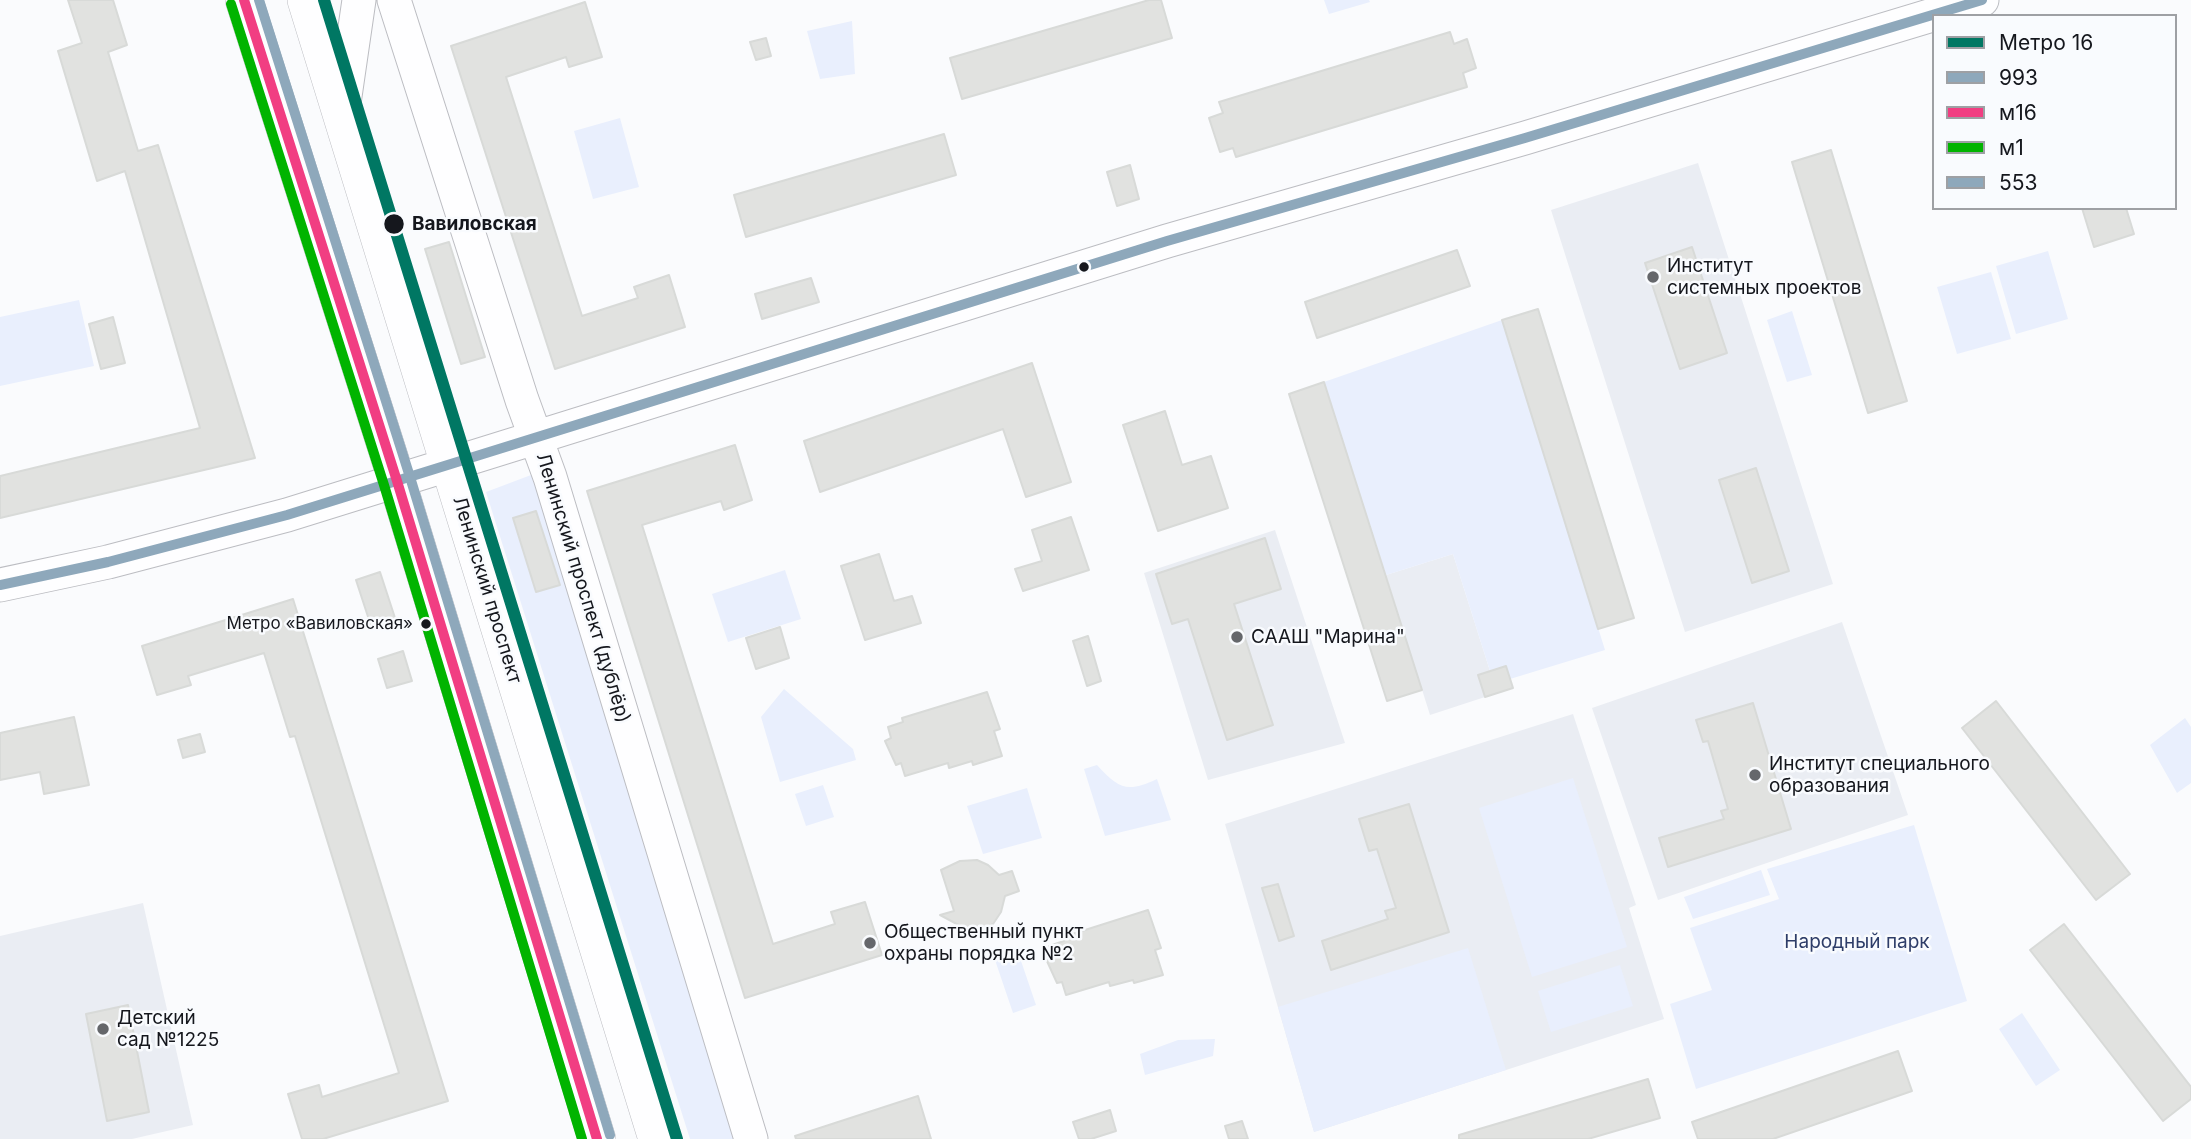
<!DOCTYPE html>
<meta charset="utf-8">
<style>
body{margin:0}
#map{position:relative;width:2191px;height:1139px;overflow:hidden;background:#fafbfd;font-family:Inter,sans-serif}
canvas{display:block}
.legend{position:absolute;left:1932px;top:14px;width:245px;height:196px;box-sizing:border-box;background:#f9fbfe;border:2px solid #9ea0a4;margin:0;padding:9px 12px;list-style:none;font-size:21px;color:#15171d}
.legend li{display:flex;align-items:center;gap:14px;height:35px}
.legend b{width:35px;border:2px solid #9ea0a4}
</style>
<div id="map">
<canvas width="2191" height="1139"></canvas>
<ul class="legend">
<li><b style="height:9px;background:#007763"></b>Метро 16</li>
<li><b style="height:9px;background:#8ea8bb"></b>993</li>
<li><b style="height:9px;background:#f13e82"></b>м16</li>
<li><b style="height:9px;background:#01b400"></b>м1</li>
<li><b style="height:9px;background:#8ea8bb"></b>553</li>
</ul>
</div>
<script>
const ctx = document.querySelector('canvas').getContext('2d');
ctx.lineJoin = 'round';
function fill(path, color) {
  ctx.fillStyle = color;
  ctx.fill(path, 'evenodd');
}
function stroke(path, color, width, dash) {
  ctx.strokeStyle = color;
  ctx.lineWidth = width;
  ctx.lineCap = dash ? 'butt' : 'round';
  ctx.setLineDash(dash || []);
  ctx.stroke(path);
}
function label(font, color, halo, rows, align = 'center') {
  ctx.font = font + ' Inter,sans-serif';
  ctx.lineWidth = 5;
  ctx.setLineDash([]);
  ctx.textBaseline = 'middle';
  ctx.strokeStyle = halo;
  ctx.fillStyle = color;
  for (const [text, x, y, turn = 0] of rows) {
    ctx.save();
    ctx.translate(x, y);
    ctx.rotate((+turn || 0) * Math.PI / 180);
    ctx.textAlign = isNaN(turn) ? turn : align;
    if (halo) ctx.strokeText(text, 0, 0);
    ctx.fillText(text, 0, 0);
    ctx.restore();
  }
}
const built = new Path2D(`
 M 1698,163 L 1833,584 L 1685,632 L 1551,210 Z
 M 1275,530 L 1345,743 L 1208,780 L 1144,573 Z
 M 1453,554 L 1490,671 L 1478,675 L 1485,697 L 1430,715 L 1386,575 Z
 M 1842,622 L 1908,815 L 1658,900 L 1592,708 Z
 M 1573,714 L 1636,905 L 1629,908 L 1664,1019 L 1314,1132 L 1225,824 Z
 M 143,903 L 193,1125 L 132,1139 L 0,1139 L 0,936 Z`);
const green = new Path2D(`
 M 1324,0 L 1369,0 L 1370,2 L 1329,14 Z
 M 852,21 L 855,74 L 820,79 L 807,31 Z
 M 620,118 L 639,187 L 593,199 L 574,131 Z
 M 2048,251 L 2068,319 L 2016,334 L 1996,266 Z
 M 1991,272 L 2011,339 L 1957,354 L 1937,287 Z
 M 79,300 L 94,366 L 0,386 L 0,317 Z
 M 1792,311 L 1812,375 L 1787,382 L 1767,320 Z
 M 1502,320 L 1605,650 L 1510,679 L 1506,666 L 1490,671 L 1453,554 L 1386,575 L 1324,382 Z
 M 539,472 L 742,1139 L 690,1139 L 486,492 Z
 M 785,570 L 801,619 L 728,642 L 712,594 Z
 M 784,689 L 853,749 L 856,760 L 780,782 L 761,717 Z
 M 2185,718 L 2191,727 L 2191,783 L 2177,793 L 2150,745 Z
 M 1097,765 C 1119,789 1127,793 1157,779 L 1171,820 L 1105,836 L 1084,769 Z
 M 1573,778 L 1627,947 L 1532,977 L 1479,808 Z
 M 823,785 L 834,817 L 806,826 L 795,794 Z
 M 1027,788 L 1042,838 L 983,854 L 967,806 Z
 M 1914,825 L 1967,1001 L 1696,1089 L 1670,1004 L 1712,990 L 1690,928 L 1779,899 L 1767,869 Z
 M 1761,870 L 1770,895 L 1693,919 L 1684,897 Z
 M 1468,948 L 1506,1070 L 1314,1132 L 1278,1007 Z
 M 1018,952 L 1036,1005 L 1013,1013 L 995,960 Z
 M 1620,965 L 1633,1006 L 1551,1032 L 1538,991 Z
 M 2022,1013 L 2060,1070 L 2036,1086 L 1999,1029 Z
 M 1215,1039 L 1213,1056 L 1145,1075 L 1140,1054 L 1178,1040 Z`);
const building = new Path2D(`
 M 68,0 L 113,0 L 127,45 L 108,52 L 138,151 L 158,145 L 255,458 L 0,518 L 0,476 L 200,428 L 125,171 L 97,181 L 58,51 L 82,43 Z
 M 1149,0 L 1161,0 L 1172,38 L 962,99 L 950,58 Z
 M 585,2 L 602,57 L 569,67 L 566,57 L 506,77 L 582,316 L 638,298 L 634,287 L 669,275 L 685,327 L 555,369 L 451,46 Z
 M 1450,32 L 1454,44 L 1467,39 L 1476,68 L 1463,73 L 1467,87 L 1236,157 L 1233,148 L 1220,152 L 1209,118 L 1223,113 L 1219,102 Z
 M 766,38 L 771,56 L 756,60 L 750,42 Z
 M 944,134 L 956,175 L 746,237 L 734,195 Z
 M 1831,150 L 1907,401 L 1868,413 L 1792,162 Z
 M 1130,165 L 1139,199 L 1117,206 L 1107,172 Z
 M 2082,208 L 2126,208 L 2134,234 L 2094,247 Z
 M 449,242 L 485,357 L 461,364 L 425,249 Z
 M 1692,247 L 1727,353 L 1680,369 L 1645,263 Z
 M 1457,250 L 1470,286 L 1317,338 L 1305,302 Z
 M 811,278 L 819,302 L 762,319 L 755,294 Z
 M 1538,309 L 1634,618 L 1598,629 L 1502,320 Z
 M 113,317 L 125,363 L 101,369 L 89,324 Z
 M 1032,363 L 1071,482 L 1026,497 L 1003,429 L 820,492 L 804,441 Z
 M 1324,382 L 1422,690 L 1387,701 L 1289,394 Z
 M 1165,411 L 1182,465 L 1211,456 L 1228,508 L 1158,531 L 1123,425 Z
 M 735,445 L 752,500 L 724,510 L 721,501 L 642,525 L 773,944 L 835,924 L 831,912 L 865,902 L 882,955 L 745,998 L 587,491 Z
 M 1756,468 L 1789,571 L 1752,583 L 1719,480 Z
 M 536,511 L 560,585 L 536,592 L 513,518 Z
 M 1071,517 L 1089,570 L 1023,591 L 1015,569 L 1042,561 L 1032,530 Z
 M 1265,538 L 1281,589 L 1234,604 L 1273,725 L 1227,740 L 1188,619 L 1172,624 L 1156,574 Z
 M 879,554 L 894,601 L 912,596 L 921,623 L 865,640 L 841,566 Z
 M 380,572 L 396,621 L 372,629 L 356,580 Z
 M 293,599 L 448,1101 L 323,1139 L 302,1139 L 288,1094 L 319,1085 L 322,1097 L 399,1073 L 295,736 L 290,737 L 264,653 L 188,676 L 191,685 L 157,695 L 142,646 Z
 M 780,627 L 789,658 L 756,669 L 746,638 Z
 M 1088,636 L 1101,681 L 1087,686 L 1073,641 Z
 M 403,651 L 412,681 L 387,688 L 378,659 Z
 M 1506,666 L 1513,688 L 1485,697 L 1478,675 Z
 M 987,692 L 1000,729 L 994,731 L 1002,756 L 973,765 L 972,761 L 949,768 L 948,763 L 905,776 L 901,763 L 896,765 L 885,741 L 891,738 L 888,727 L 903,722 L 902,718 Z
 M 1996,701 L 2130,874 L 2096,900 L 1962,728 Z
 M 1753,703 L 1791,829 L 1668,867 L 1659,838 L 1724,819 L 1721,811 L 1728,809 L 1708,741 L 1703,742 L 1696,720 Z
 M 74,717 L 89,785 L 44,794 L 40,772 L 0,780 L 0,733 Z
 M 200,734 L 205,752 L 183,758 L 178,740 Z
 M 1409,804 L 1449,932 L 1331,970 L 1322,941 L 1388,919 L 1385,911 L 1396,908 L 1377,849 L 1369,851 L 1359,819 Z
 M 977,860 L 988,865 L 999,875 L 1012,871 L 1019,891 L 1005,896 L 1001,912 L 993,924 L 982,930 L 968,930 L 940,915 L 954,911 L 941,870 L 960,861 Z
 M 1278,884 L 1294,936 L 1279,941 L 1262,888 Z
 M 1148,910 L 1161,948 L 1155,950 L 1163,975 L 1134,983 L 1133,980 L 1110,986 L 1109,982 L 1066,995 L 1062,982 L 1057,983 L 1046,959 L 1053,957 L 1049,946 L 1064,941 L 1063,937 Z
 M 2064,924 L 2191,1087 L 2191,1099 L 2163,1121 L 2030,950 Z
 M 128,1005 L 149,1112 L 107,1121 L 86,1014 Z
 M 1898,1051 L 1912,1091 L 1773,1139 L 1698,1139 L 1692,1122 Z
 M 1648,1079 L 1660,1118 L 1588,1139 L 1459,1139 L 1459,1135 Z
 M 918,1096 L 931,1139 L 796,1139 L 795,1136 Z
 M 1110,1110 L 1116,1131 L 1091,1139 L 1079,1139 L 1073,1122 Z
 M 1242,1121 L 1248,1139 L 1229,1139 L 1225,1126 Z`);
const secondary = new Path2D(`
 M 394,0 L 522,400 L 550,477 L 751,1139
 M 342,117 L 359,0
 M 0,585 L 108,562 L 287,515 L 1167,241 L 1525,138 L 1982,0`);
const primary = new Path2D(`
 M 244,0 L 397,481 L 597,1139
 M 306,0 L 657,1139`);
const bus1 = new Path2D(`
 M 0,585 L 108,562 L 287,515 L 1167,241 L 1525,138 L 1982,0`);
const bus2 = new Path2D(`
 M 244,0 L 397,481 L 597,1139`);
const bus3 = new Path2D(`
 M 231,4 L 384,485 L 582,1139`);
const bus4 = new Path2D(`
 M 259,0 L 410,477 L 610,1135`);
const metro1 = new Path2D(`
 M 324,0 L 677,1139`);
const markers = [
 [394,224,11,"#15171d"],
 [1084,267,6,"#15171d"],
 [1653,277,7,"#65676b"],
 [426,624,6,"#15171d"],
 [1237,637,7,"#65676b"],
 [1755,775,7,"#65676b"],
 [870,943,7,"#65676b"],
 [103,1029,7,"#65676b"]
];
const busNames = [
 ["Метро «Вавиловская»",413,624]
];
const stopNames = [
 ["Вавиловская",412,224]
];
const poiNames = [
 ["Институт",1667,266],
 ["системных проектов",1667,288],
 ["СААШ \"Марина\"",1251,637],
 ["Институт специального",1769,764],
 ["образования",1769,786],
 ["Общественный пункт",884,932],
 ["охраны порядка №2",884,954],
 ["Детский",117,1018],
 ["сад №1225",117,1040]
];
const streetNames = [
 ["Ленинский проспект (дублёр)",583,588,73],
 ["Ленинский проспект",487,590,73]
];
const parkNames = [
 ["Народный парк",1857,942]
];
fill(built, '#eaedf3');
fill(green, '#e9effd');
fill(building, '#e1e2e0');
stroke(building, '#d8dad8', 2);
stroke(secondary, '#bcbdc2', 35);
stroke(primary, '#bcbdc2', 38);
stroke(secondary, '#fefeff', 33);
stroke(primary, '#fefeff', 37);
stroke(bus1, '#8ea8bb', 10);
stroke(bus2, '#f13e82', 10);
stroke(bus3, '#01b400', 10);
stroke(bus4, '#8ea8bb', 10);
stroke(metro1, '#007763', 12);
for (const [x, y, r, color] of markers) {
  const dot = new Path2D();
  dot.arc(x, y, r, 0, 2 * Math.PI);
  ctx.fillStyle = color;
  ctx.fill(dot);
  stroke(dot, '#f9fbfe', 2.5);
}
label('17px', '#15171d', '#f9fbfe', busNames, 'right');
label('bold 19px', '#15171d', '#f9fbfe', stopNames, 'left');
label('19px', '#15171d', '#f9fbfe', poiNames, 'left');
label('19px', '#15171d', '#f9fbfe', streetNames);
label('19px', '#2e3d68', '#f9fbfe', parkNames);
</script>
